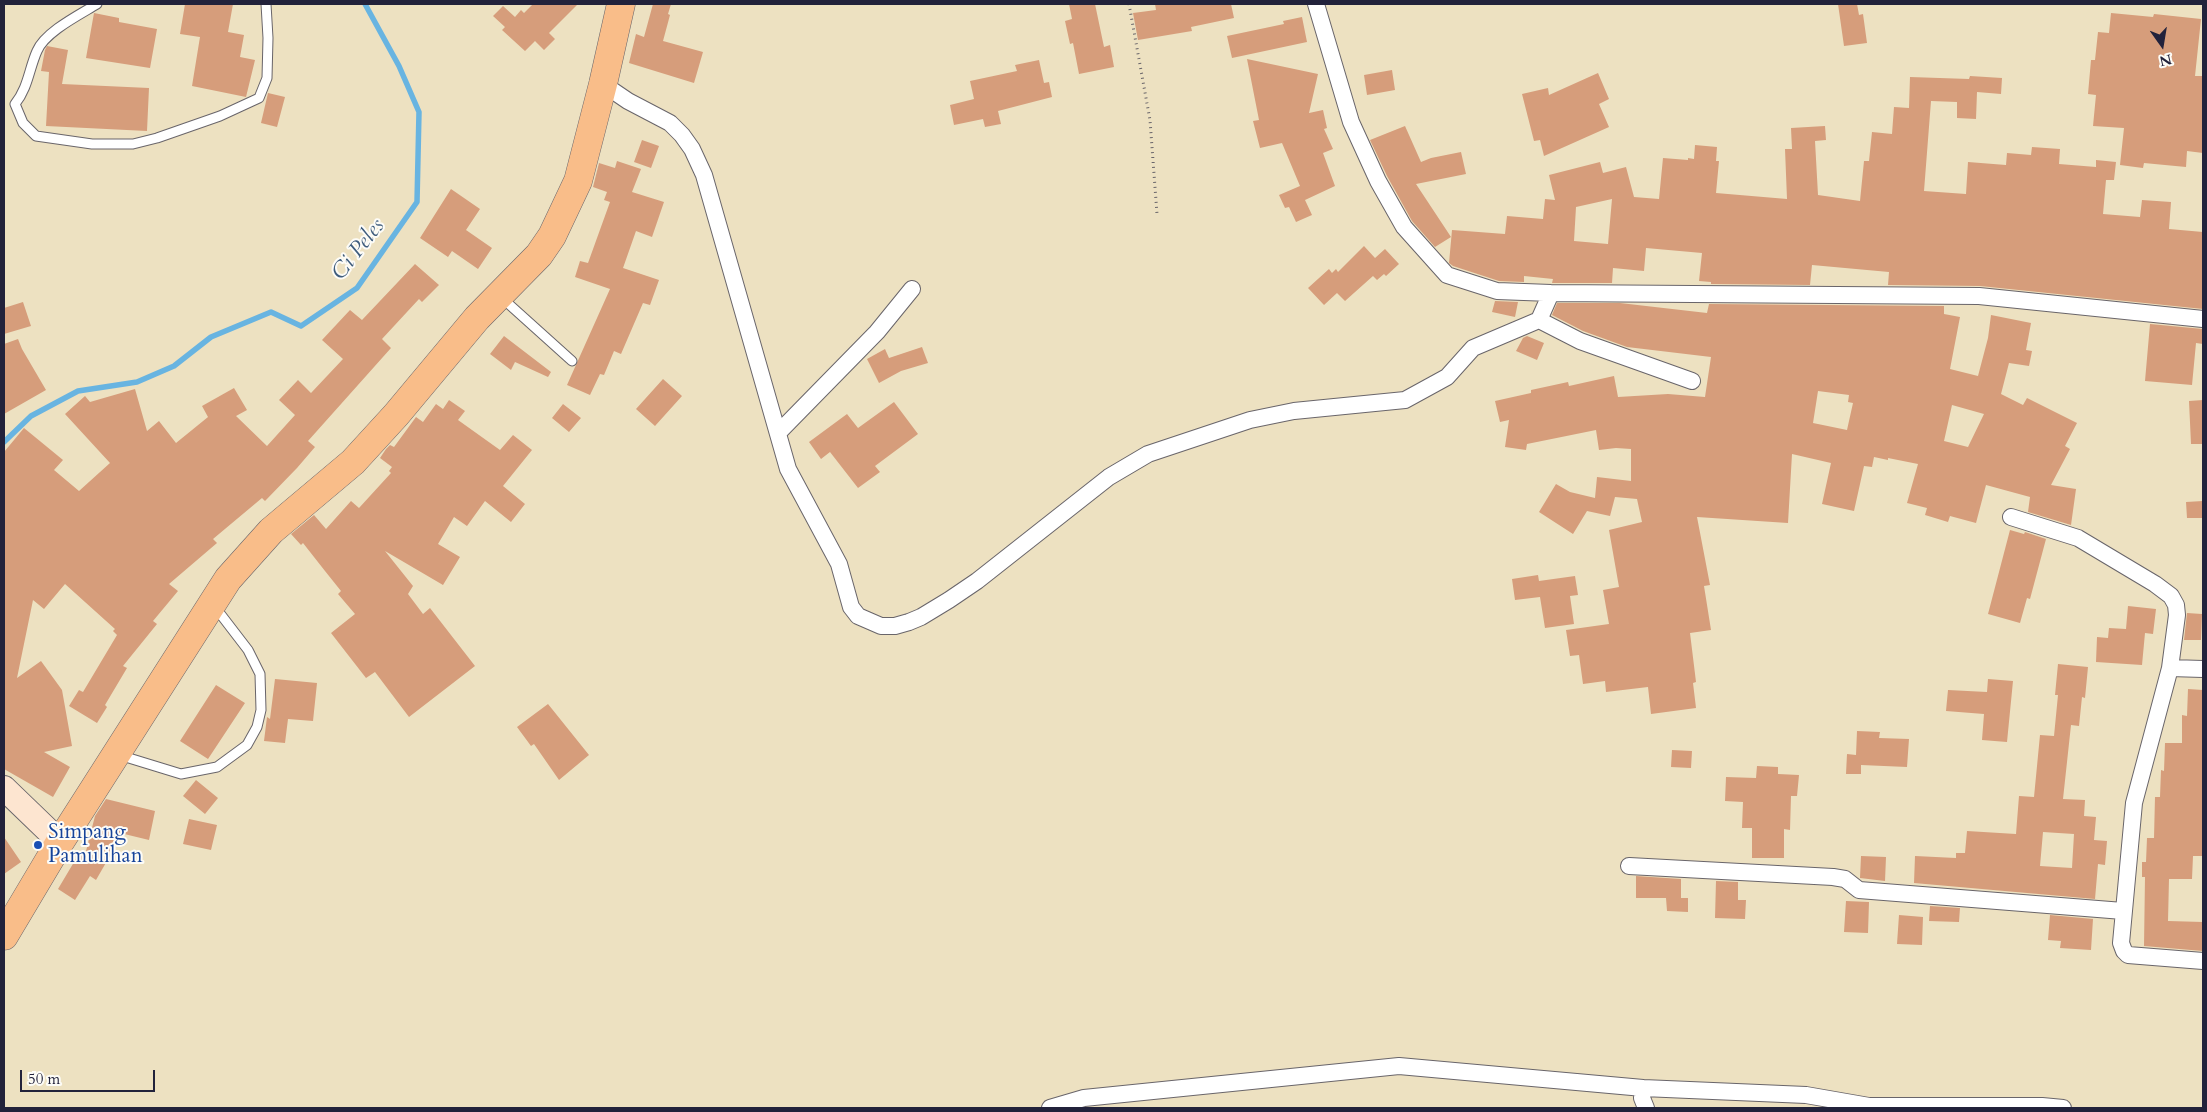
<!DOCTYPE html>
<style>
body{margin:0}
#map{position:relative;width:2207px;height:1112px;overflow:hidden;background:#ede1c1;font-family:Cardo,serif}
canvas{display:block}
.frame{position:absolute;inset:0;border:5px solid #22223b;pointer-events:none}
.north{position:absolute;left:2137px;top:20px;width:50px;height:50px;-webkit-text-stroke:4px #fdfcf7;paint-order:stroke;rotate:167deg;font-size:14px;font-weight:700;line-height:20px;text-align:center;color:#22223b}
.north::after{content:'';display:block;margin:auto;width:18px;height:22px;background:#22223b;clip-path:polygon(50% 0,100% 100%,50% 72%,0 100%)}
.scale{position:absolute;left:20px;top:1070px;width:135px;height:22px;box-sizing:border-box;border:2px solid #22223b;border-top:0;padding-left:6px;font-size:15px;line-height:18px;white-space:nowrap;color:#22223b;-webkit-text-stroke:4px #fdfcf7;paint-order:stroke}
</style>
<div id="map">
<canvas width="2207" height="1112"></canvas>
<div class="frame"></div>
<div class="north">N</div>
<div class="scale">50 m</div>
</div>
<script>
const ctx = document.querySelector('canvas').getContext('2d');
ctx.lineJoin = 'round';
function stroke(path, color, width, dash) {
  ctx.strokeStyle = color;
  ctx.lineWidth = width;
  ctx.lineCap = dash ? 'butt' : 'round';
  ctx.setLineDash(dash || []);
  ctx.stroke(path);
}
function fill(path, color) {
  ctx.fillStyle = color;
  ctx.fill(path, 'evenodd');
}
function label(font, color, halo, rows, align = 'center') {
  ctx.font = font + ' Cardo,serif';
  ctx.lineWidth = 4;
  ctx.setLineDash([]);
  ctx.textBaseline = 'middle';
  ctx.strokeStyle = halo;
  ctx.fillStyle = color;
  for (const [text, x, y, turn = 0] of rows) {
    ctx.save();
    ctx.translate(x, y);
    ctx.rotate((+turn || 0) * Math.PI / 180);
    ctx.textAlign = isNaN(turn) ? turn : align;
    if (halo) ctx.strokeText(text, 0, 0);
    ctx.fillText(text, 0, 0);
    ctx.restore();
  }
}
const stream = new Path2D(`
 M 4,442 L 31,416 L 78,391 L 137,382 L 174,366 L 211,337 L 271,312 L 301,326 L 357,288 L 417,202 L 419,112 L 399,66 L 365,4`);
const building = new Path2D(`
 M 185,4 L 233,4 L 228,32 L 244,35 L 240,57 L 255,60 L 246,97 L 192,86 L 200,37 L 180,34 Z
 M 533,4 L 578,4 L 549,33 L 555,39 L 544,50 L 535,41 L 525,51 L 502,30 L 505,27 L 493,16 L 503,6 L 515,17 L 521,10 L 524,13 Z
 M 653,4 L 671,4 L 668,14 L 670,15 L 663,41 L 703,52 L 694,83 L 629,63 L 636,34 L 644,37 Z
 M 1069,4 L 1095,4 L 1104,47 L 1110,45 L 1114,67 L 1079,74 L 1073,43 L 1070,44 L 1065,21 L 1072,19 Z
 M 1155,4 L 1231,4 L 1234,18 L 1191,27 L 1192,31 L 1138,40 L 1133,13 L 1156,10 Z
 M 1838,4 L 1857,4 L 1859,15 L 1863,14 L 1867,43 L 1844,46 Z
 M 94,13 L 119,18 L 119,22 L 157,29 L 150,68 L 86,58 Z
 M 2111,13 L 2153,17 L 2154,14 L 2201,19 L 2195,76 L 2203,76 L 2203,153 L 2187,151 L 2186,167 L 2144,163 L 2143,168 L 2120,165 L 2124,128 L 2093,126 L 2096,95 L 2088,94 L 2091,60 L 2095,60 L 2098,32 L 2109,33 Z
 M 1302,17 L 1307,42 L 1232,58 L 1227,36 L 1284,24 L 1283,21 Z
 M 47,46 L 68,50 L 62,84 L 149,88 L 147,131 L 46,126 L 49,72 L 41,71 L 45,50 Z
 M 1247,59 L 1318,74 L 1309,113 L 1323,110 L 1327,128 L 1324,129 L 1333,149 L 1323,153 L 1335,186 L 1305,200 L 1312,215 L 1296,222 L 1289,207 L 1285,208 L 1279,195 L 1300,186 L 1282,143 L 1260,148 L 1253,121 L 1259,120 Z
 M 1039,60 L 1044,83 L 1049,82 L 1052,97 L 998,111 L 1001,124 L 985,127 L 983,119 L 954,125 L 950,105 L 974,99 L 970,81 L 1017,71 L 1015,65 Z
 M 1392,70 L 1395,90 L 1367,95 L 1364,75 Z
 M 1598,73 L 1609,99 L 1599,104 L 1609,127 L 1544,156 L 1540,140 L 1534,141 L 1522,94 L 1548,88 L 1549,95 Z
 M 1970,76 L 2002,78 L 2001,94 L 1977,92 L 1976,119 L 1957,118 L 1957,102 L 1931,101 L 1924,191 L 1966,194 L 1968,162 L 2006,165 L 2007,153 L 2031,155 L 2032,147 L 2060,149 L 2059,164 L 2096,167 L 2096,160 L 2116,162 L 2114,180 L 2106,180 L 2103,214 L 2140,217 L 2142,200 L 2171,202 L 2169,229 L 2203,232 L 2203,309 L 1980,286 L 1888,285 L 1889,272 L 1812,265 L 1810,285 L 1711,284 L 1711,282 L 1699,281 L 1702,253 L 1646,248 L 1644,271 L 1613,268 L 1612,283 L 1552,283 L 1553,279 L 1524,276 L 1524,282 L 1499,281 L 1453,266 L 1449,263 L 1452,230 L 1505,234 L 1507,216 L 1543,219 L 1545,199 L 1555,200 L 1549,175 L 1600,162 L 1603,173 L 1626,167 L 1634,197 L 1659,199 L 1663,158 L 1688,160 L 1688,158 L 1694,159 L 1695,145 L 1717,147 L 1716,161 L 1719,161 L 1716,193 L 1787,199 L 1785,149 L 1792,149 L 1791,128 L 1825,126 L 1826,140 L 1815,141 L 1818,195 L 1860,201 L 1864,161 L 1869,161 L 1872,132 L 1892,134 L 1894,107 L 1909,108 L 1910,77 L 1969,79 ZM 1612,199 L 1608,244 L 1574,241 L 1576,207 Z
 M 268,93 L 285,97 L 277,127 L 261,123 Z
 M 1405,126 L 1421,162 L 1431,158 L 1461,152 L 1466,174 L 1416,184 L 1451,237 L 1435,247 L 1412,221 L 1387,176 L 1370,140 Z
 M 642,140 L 659,146 L 651,168 L 634,162 Z
 M 617,161 L 641,169 L 632,192 L 664,202 L 652,237 L 636,231 L 623,268 L 659,280 L 650,305 L 643,303 L 621,354 L 614,351 L 604,375 L 600,374 L 590,395 L 567,385 L 610,289 L 575,277 L 580,261 L 588,263 L 610,202 L 604,200 L 607,192 L 593,187 L 599,163 L 615,168 Z
 M 451,189 L 480,209 L 466,230 L 492,248 L 478,269 L 452,251 L 448,257 L 420,238 Z
 M 1364,246 L 1375,258 L 1385,249 L 1399,264 L 1386,276 L 1384,274 L 1377,280 L 1373,276 L 1345,301 L 1337,293 L 1324,305 L 1308,288 L 1329,269 L 1332,273 L 1336,269 L 1338,272 Z
 M 415,264 L 439,285 L 422,302 L 419,299 L 382,339 L 391,348 L 308,441 L 315,447 L 297,468 L 265,501 L 262,498 L 213,539 L 217,543 L 169,584 L 178,591 L 153,621 L 157,624 L 123,666 L 127,668 L 105,705 L 107,707 L 97,723 L 69,706 L 79,690 L 83,692 L 117,635 L 113,631 L 115,629 L 65,584 L 44,609 L 33,600 L 17,678 L 41,661 L 62,690 L 72,746 L 44,752 L 70,767 L 53,797 L 4,769 L 4,452 L 24,428 L 63,460 L 54,470 L 79,491 L 110,463 L 65,414 L 85,396 L 90,402 L 135,389 L 147,431 L 159,421 L 176,443 L 208,417 L 202,406 L 234,388 L 247,410 L 236,416 L 267,446 L 295,415 L 279,400 L 298,380 L 311,393 L 343,359 L 322,340 L 350,310 L 362,320 Z
 M 1495,301 L 1518,302 L 1515,317 L 1492,312 Z
 M 23,302 L 31,326 L 4,334 L 4,308 Z
 M 1557,303 L 1620,303 L 1707,313 L 1709,304 L 1944,306 L 1944,314 L 1960,317 L 1950,369 L 1978,376 L 1988,338 L 1991,315 L 2031,323 L 2026,350 L 2032,351 L 2029,366 L 2009,363 L 2001,394 L 2023,405 L 2027,398 L 2077,423 L 2065,446 L 2070,449 L 2051,485 L 2076,489 L 2071,525 L 2028,512 L 2030,497 L 1986,485 L 1976,523 L 1950,516 L 1948,522 L 1925,515 L 1927,508 L 1907,503 L 1918,464 L 1888,458 L 1888,460 L 1874,457 L 1872,467 L 1864,466 L 1854,511 L 1822,504 L 1831,463 L 1792,454 L 1788,523 L 1697,517 L 1710,585 L 1704,586 L 1711,630 L 1690,633 L 1696,682 L 1693,683 L 1696,708 L 1651,714 L 1648,687 L 1606,692 L 1605,681 L 1583,684 L 1579,655 L 1570,656 L 1566,630 L 1609,624 L 1603,590 L 1619,587 L 1609,530 L 1642,522 L 1637,499 L 1615,497 L 1610,516 L 1587,511 L 1573,534 L 1539,512 L 1556,484 L 1570,492 L 1595,498 L 1597,477 L 1631,481 L 1631,449 L 1616,448 L 1599,450 L 1596,430 L 1527,444 L 1526,450 L 1505,447 L 1509,420 L 1500,422 L 1495,401 L 1531,393 L 1531,390 L 1568,382 L 1569,386 L 1614,376 L 1618,397 L 1668,394 L 1705,397 L 1711,357 L 1627,347 L 1583,331 L 1552,315 ZM 1818,391 L 1849,395 L 1848,402 L 1853,403 L 1847,430 L 1813,423 ZM 1952,405 L 1984,414 L 1968,447 L 1944,441 Z
 M 2150,324 L 2203,329 L 2203,344 L 2196,343 L 2192,385 L 2145,381 Z
 M 504,336 L 551,372 L 548,377 L 515,362 L 511,370 L 490,354 Z
 M 1527,336 L 1544,343 L 1537,360 L 1516,351 L 1523,338 Z
 M 18,339 L 22,349 L 46,390 L 4,414 L 4,344 Z
 M 922,347 L 928,363 L 901,371 L 879,383 L 867,359 L 885,349 L 889,358 Z
 M 663,379 L 682,396 L 655,426 L 636,409 Z
 M 449,400 L 465,411 L 458,420 L 500,450 L 513,435 L 532,450 L 503,486 L 525,504 L 511,522 L 485,501 L 467,526 L 454,517 L 438,544 L 460,557 L 443,585 L 385,551 L 413,586 L 408,594 L 423,614 L 430,608 L 475,666 L 409,717 L 375,672 L 366,678 L 331,633 L 355,614 L 338,594 L 341,591 L 325,571 L 303,543 L 301,545 L 291,534 L 314,515 L 326,529 L 351,501 L 359,508 L 391,473 L 389,471 L 392,467 L 380,458 L 386,449 L 390,445 L 394,447 L 416,417 L 423,422 L 436,404 L 443,409 Z
 M 2203,400 L 2203,444 L 2191,444 L 2189,401 Z
 M 894,402 L 918,434 L 875,466 L 880,472 L 858,488 L 830,452 L 821,459 L 809,442 L 847,414 L 858,428 Z
 M 563,404 L 581,418 L 569,432 L 552,418 Z
 M 2203,501 L 2203,518 L 2187,518 L 2186,502 Z
 M 2010,530 L 2024,534 L 2025,532 L 2046,539 L 2030,599 L 2027,598 L 2020,623 L 1988,614 Z
 M 1538,575 L 1539,581 L 1575,576 L 1578,595 L 1570,596 L 1574,624 L 1545,628 L 1540,597 L 1515,600 L 1512,579 Z
 M 2128,606 L 2156,609 L 2153,634 L 2145,633 L 2142,665 L 2096,662 L 2097,637 L 2108,638 L 2109,628 L 2126,629 Z
 M 2187,613 L 2202,614 L 2201,640 L 2184,640 Z
 M 2058,664 L 2088,667 L 2085,698 L 2082,697 L 2079,726 L 2071,725 L 2063,799 L 2085,800 L 2084,816 L 2096,817 L 2094,840 L 2107,841 L 2105,865 L 2098,864 L 2095,899 L 1914,883 L 1915,856 L 1956,858 L 1956,853 L 1965,853 L 1967,831 L 2016,834 L 2019,796 L 2034,797 L 2040,735 L 2054,736 L 2058,695 L 2055,695 ZM 2043,832 L 2074,834 L 2072,868 L 2040,866 Z
 M 275,679 L 317,683 L 313,721 L 288,719 L 285,743 L 264,741 L 267,717 L 270,719 Z
 M 1988,679 L 2013,681 L 2007,742 L 1982,740 L 1984,714 L 1946,711 L 1948,690 L 1987,692 Z
 M 216,685 L 245,703 L 208,759 L 180,741 Z
 M 2188,689 L 2203,690 L 2203,856 L 2193,856 L 2192,879 L 2169,879 L 2168,921 L 2203,922 L 2203,951 L 2144,946 L 2145,877 L 2142,877 L 2142,862 L 2146,862 L 2147,838 L 2154,838 L 2155,797 L 2160,797 L 2161,770 L 2164,771 L 2165,743 L 2182,743 L 2182,715 L 2187,716 Z
 M 548,704 L 589,755 L 559,780 L 534,744 L 531,746 L 517,727 Z
 M 1857,731 L 1880,732 L 1879,738 L 1909,739 L 1907,767 L 1861,765 L 1861,774 L 1846,774 L 1847,754 L 1856,755 Z
 M 1672,750 L 1692,751 L 1691,768 L 1671,767 Z
 M 1757,766 L 1778,767 L 1778,774 L 1799,775 L 1797,796 L 1791,796 L 1790,830 L 1784,829 L 1784,858 L 1752,858 L 1752,828 L 1742,828 L 1743,802 L 1725,801 L 1726,777 L 1756,778 Z
 M 196,780 L 218,798 L 205,814 L 183,796 Z
 M 106,799 L 155,811 L 149,840 L 116,832 L 111,854 L 96,880 L 90,876 L 75,900 L 58,889 L 80,852 L 85,855 L 95,816 Z
 M 189,819 L 217,825 L 211,850 L 183,844 Z
 M 4,837 L 21,862 L 4,874 Z
 M 1861,856 L 1886,857 L 1885,881 L 1860,878 Z
 M 1636,876 L 1681,879 L 1681,898 L 1688,898 L 1688,912 L 1667,911 L 1666,898 L 1636,898 Z
 M 1716,881 L 1738,882 L 1738,900 L 1746,900 L 1745,919 L 1715,918 Z
 M 1846,901 L 1869,902 L 1868,933 L 1844,932 Z
 M 1930,906 L 1960,908 L 1959,922 L 1929,921 Z
 M 1899,915 L 1923,917 L 1922,945 L 1897,944 Z
 M 2050,915 L 2093,919 L 2091,950 L 2060,948 L 2061,941 L 2048,940 Z`);
const path = new Path2D(`
 M 1129,4 L 1150,120 L 1157,214`);
const service = new Path2D(`
 M 97,4 C 79,15 45,32 37,51 C 29,69 28,88 15,104 L 23,123 L 36,136 L 92,144 L 133,144 L 157,138 L 220,116 L 259,98 L 267,78 L 268,38 L 266,4
 M 502,298 L 572,361
 M 119,755 L 181,774 L 217,767 L 247,745 L 257,727 L 261,710 L 260,674 L 248,650 L 215,607`);
const minor = new Path2D(`
 M 1316,4 L 1351,122 L 1378,181 L 1404,227 L 1447,275 L 1497,291 L 1551,293 L 1979,296 L 2203,319
 M 603,84 L 628,101 L 670,123 L 682,135 L 692,149 L 704,175 L 788,469 L 839,564 L 851,607 L 858,616 L 881,626 L 895,626 L 909,622 L 921,617 L 949,600 L 977,581 L 1109,477 L 1148,454 L 1250,420 L 1294,411 L 1405,400 L 1447,377 L 1473,348 L 1539,320 L 1551,293
 M 1539,320 L 1580,341 L 1692,381
 M 778,433 L 877,332 L 912,289
 M 2011,517 L 2078,538 L 2155,584 L 2171,596 L 2176,605 L 2177,615 L 2170,668 L 2134,803 L 2121,943 L 2124,951 L 2128,955 L 2203,961
 M 2170,668 L 2203,669
 M 1629,866 L 1833,877 L 1845,879 L 1859,890 L 2123,911
 M 1643,1088 L 1642,1098 L 1646,1108
 M 1050,1108 L 1084,1098 L 1399,1066 L 1643,1088 L 1806,1095 L 1869,1106 L 2042,1106 L 2063,1108`);
const secondary = new Path2D(`
 M 4,788 L 60,842`);
const trunk = new Path2D(`
 M 4,936 L 60,842 L 228,579 L 271,531 L 353,462 L 396,415 L 477,318 L 539,255 L 552,236 L 578,181 L 603,84 L 621,4`);
const markers = [
 [38,845,5,"#1a4fb4"]
];
const transitNames = [
 ["Simpang",48,833],
 ["Pamulihan",48,857]
];
const waterNames = [
 ["Ci Peles",359,250,-52]
];
stroke(stream, '#68b4e1', 5.5);
fill(building, '#d69d7b');
stroke(service, '#69656a', 11);
stroke(minor, '#69656a', 18);
stroke(secondary, '#69656a', 26);
stroke(trunk, '#69656a', 29);
stroke(path, '#69656a', 3, [1, 4]);
stroke(service, '#fff', 9);
stroke(minor, '#fff', 16);
stroke(secondary, '#fde5d0', 24);
stroke(trunk, '#f9bd89', 28);
for (const [x, y, r, color] of markers) {
  const dot = new Path2D();
  dot.arc(x, y, r, 0, 2 * Math.PI);
  ctx.fillStyle = color;
  ctx.fill(dot);
  stroke(dot, '#fdfcf7', 2);
}
label('21px', '#164399', '#fdfcf7', transitNames, 'left');
label('italic 22px', '#3e5c7d', '#fdfcf7', waterNames);
</script>
